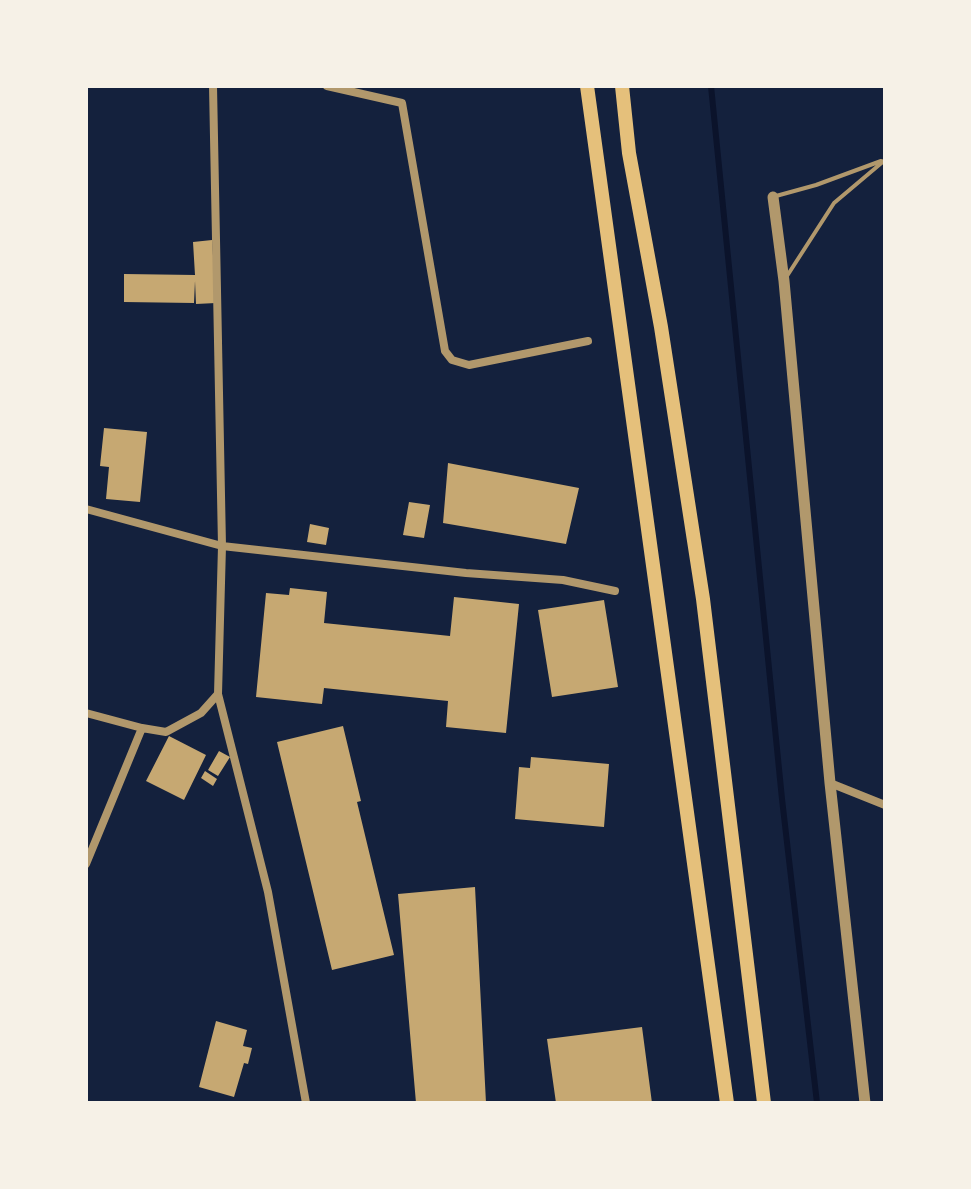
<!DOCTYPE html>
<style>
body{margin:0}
#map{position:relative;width:971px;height:1189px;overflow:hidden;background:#14213d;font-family:"Crimson Pro",serif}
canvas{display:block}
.frame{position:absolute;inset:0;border:88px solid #f6f1e7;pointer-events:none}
</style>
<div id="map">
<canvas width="971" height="1189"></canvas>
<div class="frame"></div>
</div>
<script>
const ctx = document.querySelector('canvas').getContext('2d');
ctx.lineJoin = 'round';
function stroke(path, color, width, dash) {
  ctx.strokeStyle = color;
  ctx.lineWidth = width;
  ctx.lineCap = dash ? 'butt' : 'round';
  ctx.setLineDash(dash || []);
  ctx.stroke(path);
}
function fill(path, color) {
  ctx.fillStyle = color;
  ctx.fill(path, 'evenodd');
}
const stream = new Path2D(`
 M 711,86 L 782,799 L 817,1103`);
const building = new Path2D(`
 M 212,240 L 216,303 L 196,304 L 195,281 L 194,303 L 124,302 L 124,274 L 195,275 L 193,242 Z
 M 104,428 L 147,432 L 140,502 L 106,499 L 109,467 L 100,466 Z
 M 448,463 L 579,488 L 566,544 L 443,523 Z
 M 409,502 L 430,505 L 424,538 L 403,535 Z
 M 310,524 L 329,528 L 326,545 L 307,542 Z
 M 290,588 L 327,592 L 324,623 L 450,636 L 454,597 L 519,604 L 506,733 L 446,727 L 448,701 L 324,688 L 322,704 L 256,697 L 266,593 L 289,595 Z
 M 604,600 L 618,687 L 552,697 L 538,610 Z
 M 343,726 L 361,801 L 357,802 L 394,955 L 332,970 L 277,742 Z
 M 169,736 L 206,755 L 184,800 L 146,781 Z
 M 219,751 L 230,757 L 218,776 L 208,770 Z
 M 531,757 L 609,764 L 604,827 L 515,819 L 519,767 L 530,768 Z
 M 205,771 L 217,779 L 213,786 L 201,778 Z
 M 475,887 L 486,1103 L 416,1103 L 398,894 Z
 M 216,1021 L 247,1030 L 243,1046 L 252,1048 L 248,1064 L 244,1063 L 234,1097 L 199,1087 Z
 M 642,1027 L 652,1103 L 556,1103 L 547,1039 Z`);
const service = new Path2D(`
 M 776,196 L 816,185 L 881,161
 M 787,276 L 834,203 L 885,160`);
const minor = new Path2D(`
 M 213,86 L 222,546 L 218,694
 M 327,86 L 402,103 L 445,351 L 452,360 L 469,365 L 588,341
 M 86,509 L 222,546 L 466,573 L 563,580 L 615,591
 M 86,713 L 142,728
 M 830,783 L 885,805
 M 86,864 L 142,728 L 166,732 L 201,713 L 218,694 L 268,892 L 306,1103`);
const tertiary = new Path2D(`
 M 773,197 L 784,281 L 830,783 L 865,1103`);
const primary = new Path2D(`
 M 587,86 L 727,1103
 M 622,86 L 629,153 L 661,327 L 703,599 L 764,1103`);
stroke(stream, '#0b132b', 6);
fill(building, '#c6a872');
stroke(service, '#b1986c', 4);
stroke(minor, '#b1986c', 8);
stroke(tertiary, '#b1986c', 11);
stroke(primary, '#e5c07b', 14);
</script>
